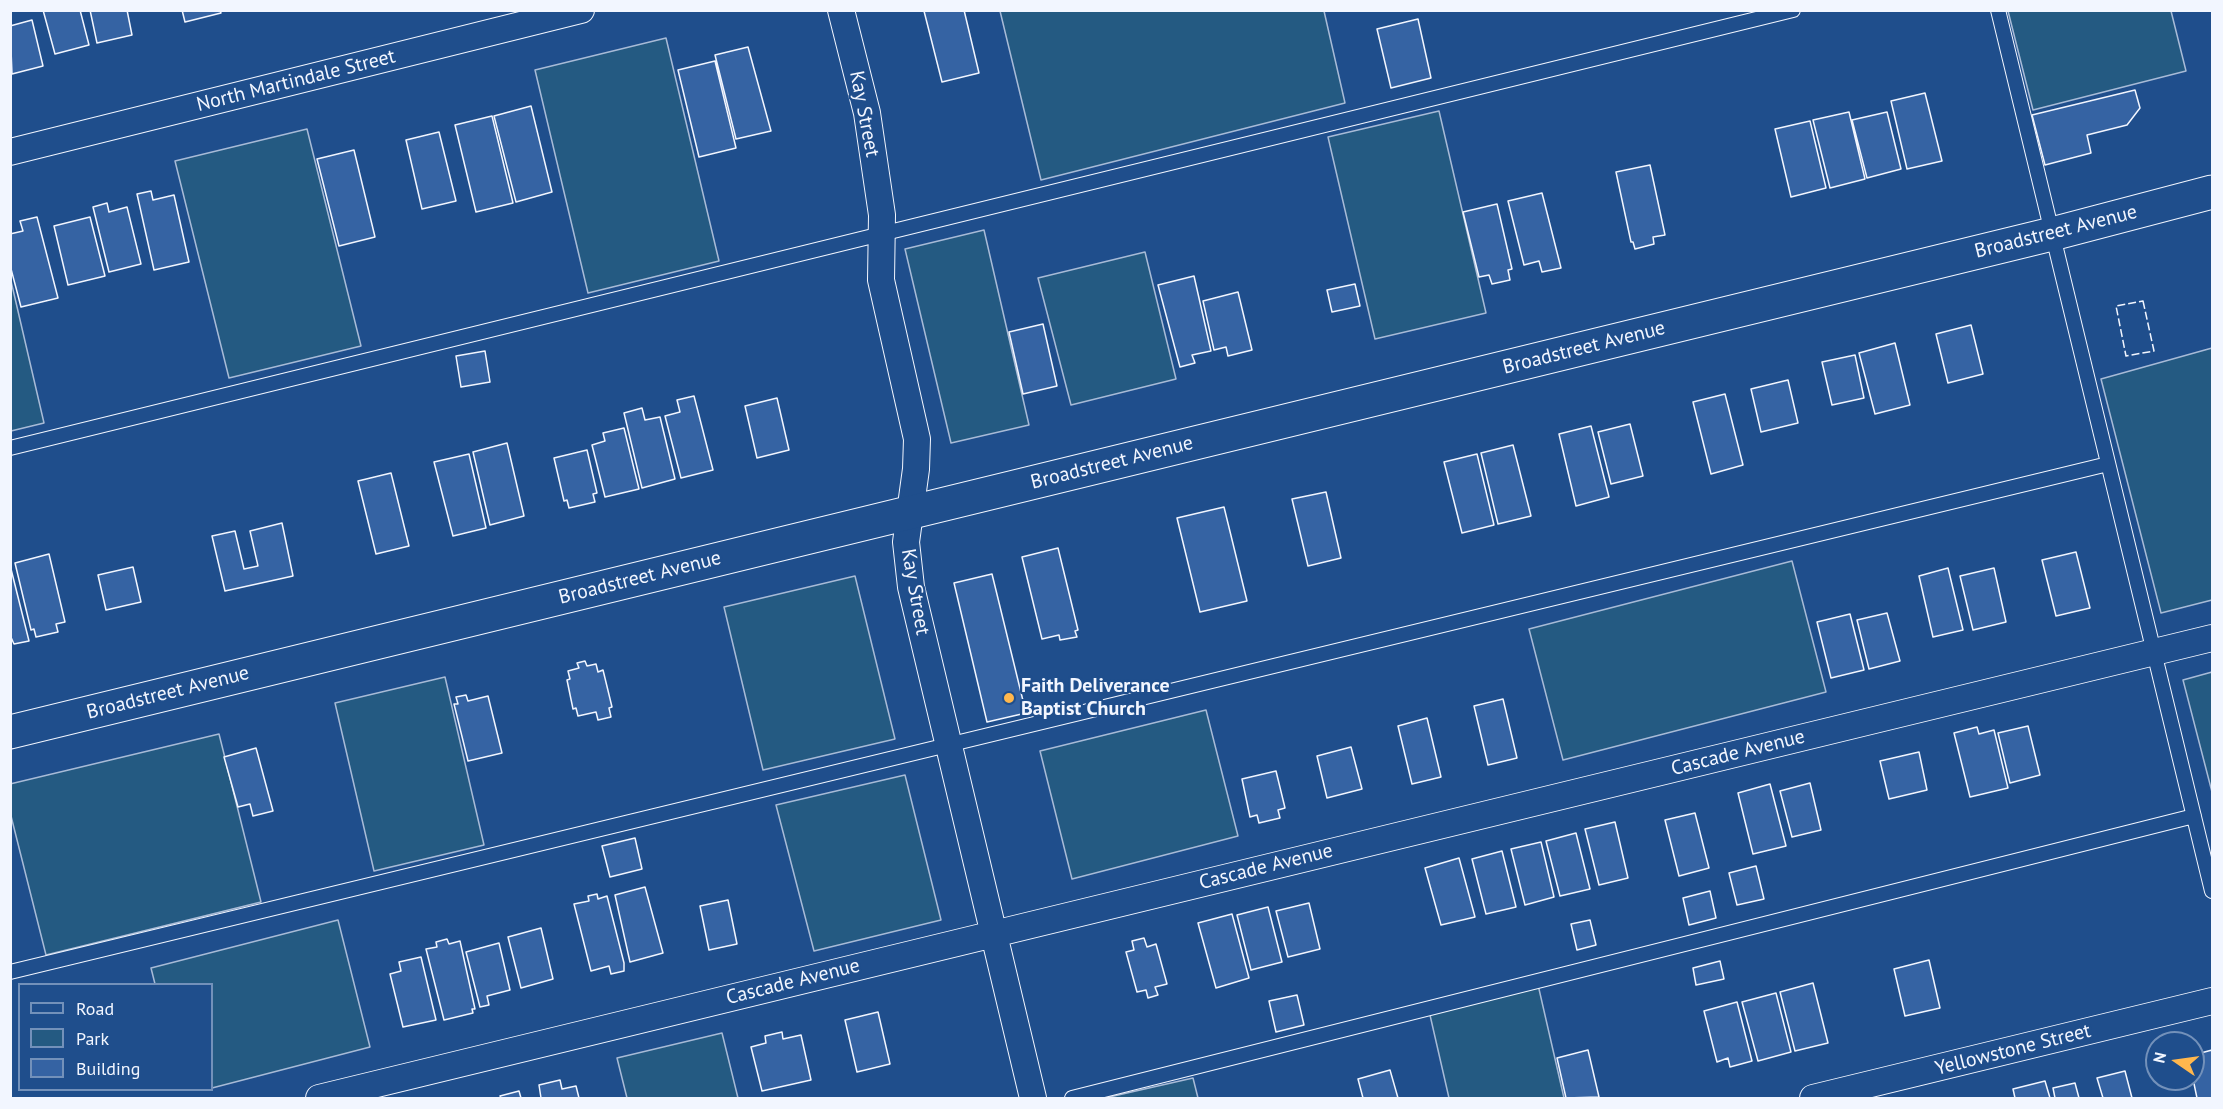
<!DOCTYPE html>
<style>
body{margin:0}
#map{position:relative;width:2223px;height:1109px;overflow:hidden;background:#1f4e8c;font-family:"PT Sans",sans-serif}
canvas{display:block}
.frame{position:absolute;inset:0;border:12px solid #f2f6ff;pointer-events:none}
.legend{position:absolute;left:18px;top:983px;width:195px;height:108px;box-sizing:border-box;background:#1f4e8c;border:2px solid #7391ba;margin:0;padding:8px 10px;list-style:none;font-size:18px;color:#f2f6ff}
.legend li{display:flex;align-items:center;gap:12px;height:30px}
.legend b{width:30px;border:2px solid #7391ba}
.north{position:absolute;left:2145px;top:1031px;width:60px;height:60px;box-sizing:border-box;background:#1f4e8c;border:2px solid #7391ba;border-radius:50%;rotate:283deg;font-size:16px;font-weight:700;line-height:24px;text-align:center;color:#f2f6ff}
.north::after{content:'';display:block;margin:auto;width:21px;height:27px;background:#ffb74d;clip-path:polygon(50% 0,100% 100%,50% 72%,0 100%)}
</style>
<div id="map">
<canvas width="2223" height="1109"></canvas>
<div class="frame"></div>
<ul class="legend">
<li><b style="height:8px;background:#1f4e8c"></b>Road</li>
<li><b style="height:16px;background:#245a82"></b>Park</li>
<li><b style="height:16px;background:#3563a3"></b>Building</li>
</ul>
<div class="north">N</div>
</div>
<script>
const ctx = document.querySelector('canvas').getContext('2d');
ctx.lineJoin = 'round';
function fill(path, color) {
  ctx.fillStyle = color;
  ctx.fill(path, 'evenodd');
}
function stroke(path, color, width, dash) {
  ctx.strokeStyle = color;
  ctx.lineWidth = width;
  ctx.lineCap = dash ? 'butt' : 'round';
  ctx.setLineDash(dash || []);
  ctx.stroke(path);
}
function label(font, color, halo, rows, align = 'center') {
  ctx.font = font + ' "PT Sans",sans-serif';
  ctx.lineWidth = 4.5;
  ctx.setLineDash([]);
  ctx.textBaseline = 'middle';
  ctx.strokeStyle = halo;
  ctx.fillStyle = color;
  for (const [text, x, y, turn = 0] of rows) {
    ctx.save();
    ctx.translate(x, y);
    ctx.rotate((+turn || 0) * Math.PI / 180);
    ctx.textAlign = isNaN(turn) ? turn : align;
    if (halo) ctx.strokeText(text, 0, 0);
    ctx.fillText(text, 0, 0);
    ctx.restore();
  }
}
const green = new Path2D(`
 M 1000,11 L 1324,11 L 1345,103 L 1041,180 Z
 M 2008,11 L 2171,11 L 2186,71 L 2033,110 Z
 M 666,38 L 719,261 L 588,293 L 535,70 Z
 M 1439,111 L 1486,313 L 1375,339 L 1328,137 Z
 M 307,129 L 361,346 L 229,378 L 175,161 Z
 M 984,230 L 1029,425 L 951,443 L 905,249 Z
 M 1145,252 L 1176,379 L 1071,405 L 1038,278 Z
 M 11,281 L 44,423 L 11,431 L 10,431 Z
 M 2212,348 L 2212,600 L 2161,613 L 2101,379 Z
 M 1792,561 L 1826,692 L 1563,760 L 1529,629 Z
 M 855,576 L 895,739 L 763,770 L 724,607 Z
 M 2212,672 L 2212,792 L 2183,680 Z
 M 445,677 L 484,845 L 374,871 L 335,703 Z
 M 1206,710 L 1238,836 L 1072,879 L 1040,751 Z
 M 219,734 L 261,902 L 46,955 L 11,816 L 10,784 Z
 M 905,775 L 941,920 L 814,951 L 776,805 Z
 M 338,920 L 370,1047 L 212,1088 L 212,984 L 155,984 L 151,968 Z
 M 1536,976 L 1564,1098 L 1449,1098 L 1427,1002 Z
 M 722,1033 L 738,1098 L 627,1098 L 617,1058 Z
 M 1193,1078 L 1198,1098 L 1105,1098 Z`);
const building = new Path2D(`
 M 43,10 L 80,10 L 89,45 L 55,54 Z
 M 90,10 L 127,10 L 132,35 L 97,43 Z
 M 182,10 L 220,10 L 221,13 L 185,22 Z
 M 964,10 L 979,73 L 942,82 L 924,11 Z
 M 1418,19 L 1431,78 L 1391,88 L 1377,29 Z
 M 32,20 L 43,66 L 12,74 L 10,26 Z
 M 748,47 L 771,131 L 736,139 L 715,55 Z
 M 715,61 L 736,148 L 699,157 L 678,70 Z
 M 2135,90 L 2140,108 L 2127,125 L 2087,135 L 2091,153 L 2045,165 L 2032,115 Z
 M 1925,93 L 1942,161 L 1907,169 L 1891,101 Z
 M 531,106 L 552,192 L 516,202 L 494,116 Z
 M 1849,112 L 1865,179 L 1830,188 L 1813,120 Z
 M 1887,112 L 1901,169 L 1867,178 L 1852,120 Z
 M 492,116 L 513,203 L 476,212 L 455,125 Z
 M 1810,121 L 1826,188 L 1791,197 L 1775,129 Z
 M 439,132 L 456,201 L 422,209 L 406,140 Z
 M 354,150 L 375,237 L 339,246 L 317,159 Z
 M 1650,165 L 1665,235 L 1653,237 L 1654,244 L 1635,249 L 1633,242 L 1631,242 L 1616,172 Z
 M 151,191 L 153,200 L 174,195 L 189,262 L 154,270 L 137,194 Z
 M 1542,193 L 1561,268 L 1542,272 L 1539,261 L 1524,265 L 1508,201 Z
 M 107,203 L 109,212 L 127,207 L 141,264 L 109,272 L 93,207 Z
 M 1497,204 L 1512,269 L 1508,270 L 1510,280 L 1492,284 L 1489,275 L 1479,277 L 1463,212 Z
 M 37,217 L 58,298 L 21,307 L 10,265 L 10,234 L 23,231 L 20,221 Z
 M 90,217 L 105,276 L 68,285 L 54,226 Z
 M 1194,276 L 1211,351 L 1192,355 L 1195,363 L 1180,367 L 1158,285 Z
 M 1355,284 L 1360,306 L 1332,312 L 1327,290 Z
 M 1238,292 L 1252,350 L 1228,356 L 1226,347 L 1214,350 L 1203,301 Z
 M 1043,324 L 1057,386 L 1023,394 L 1009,332 Z
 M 1971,325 L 1983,374 L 1948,383 L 1936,334 Z
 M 1895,343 L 1910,405 L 1875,414 L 1859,353 Z
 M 485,351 L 490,382 L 461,387 L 456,356 Z
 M 1855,355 L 1864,398 L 1832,405 L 1822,362 Z
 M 1788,380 L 1798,423 L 1761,432 L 1751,389 Z
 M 1725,394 L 1743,465 L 1711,474 L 1693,402 Z
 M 694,396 L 713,470 L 681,478 L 665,416 L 680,412 L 677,400 Z
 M 777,398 L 789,450 L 757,458 L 745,406 Z
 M 642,408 L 645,420 L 660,417 L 675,479 L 642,488 L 624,413 Z
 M 1630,424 L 1643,476 L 1611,484 L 1598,432 Z
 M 1591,426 L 1609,497 L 1576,506 L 1559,434 Z
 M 624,428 L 639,489 L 605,497 L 592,445 L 605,441 L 603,433 Z
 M 507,443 L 524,516 L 490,525 L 473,452 Z
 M 1513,445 L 1531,516 L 1498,524 L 1481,453 Z
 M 587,450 L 597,493 L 593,494 L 595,502 L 569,508 L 567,500 L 564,501 L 554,458 Z
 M 469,454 L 486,528 L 453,536 L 434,462 Z
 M 1477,454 L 1494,525 L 1462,533 L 1444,462 Z
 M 391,473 L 409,546 L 376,554 L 358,481 Z
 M 1326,492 L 1341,558 L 1308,566 L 1292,499 Z
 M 1224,507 L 1247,601 L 1200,612 L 1177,518 Z
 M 282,523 L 293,576 L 225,591 L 212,536 L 235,531 L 244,569 L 258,566 L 250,531 Z
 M 1058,548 L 1078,630 L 1075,631 L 1077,637 L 1060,640 L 1059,635 L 1042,639 L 1022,557 Z
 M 2076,552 L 2090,608 L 2056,616 L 2042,560 Z
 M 49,554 L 65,622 L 56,624 L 58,632 L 36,637 L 34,629 L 31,630 L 15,563 Z
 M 10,565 L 29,641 L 14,644 L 10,635 Z
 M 133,567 L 141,602 L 106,610 L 98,575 Z
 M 1948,568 L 1963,630 L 1933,637 L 1919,576 Z
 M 1994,568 L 2006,622 L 1973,630 L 1960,576 Z
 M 992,574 L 1026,713 L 987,722 L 954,583 Z
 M 1887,613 L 1900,661 L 1869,669 L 1857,620 Z
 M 1850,614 L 1864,670 L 1831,678 L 1817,622 Z
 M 585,661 L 587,666 L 596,664 L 598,672 L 603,670 L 612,707 L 609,708 L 611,717 L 598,720 L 596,712 L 578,716 L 576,708 L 573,709 L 567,680 L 570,679 L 568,671 L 579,668 L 577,663 Z
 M 466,695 L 468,701 L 488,696 L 502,753 L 468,761 L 454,704 L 458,704 L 456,697 Z
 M 1503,699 L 1517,758 L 1488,765 L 1474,706 Z
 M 1427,718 L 1441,777 L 1412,784 L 1398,726 Z
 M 2028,726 L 2040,775 L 2010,783 L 1998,733 Z
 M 1977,727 L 1979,734 L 1994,730 L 2008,788 L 1970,797 L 1954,733 Z
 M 1351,747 L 1362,789 L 1327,798 L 1317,756 Z
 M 256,748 L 273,811 L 253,816 L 250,804 L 238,807 L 224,757 Z
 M 1919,752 L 1927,790 L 1889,799 L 1880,761 Z
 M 1276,771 L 1285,808 L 1278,810 L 1280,818 L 1259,823 L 1257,815 L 1250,817 L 1242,779 Z
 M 1810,783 L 1821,830 L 1792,837 L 1780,791 Z
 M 1770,784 L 1786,846 L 1753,854 L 1738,793 Z
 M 1695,813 L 1709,868 L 1679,876 L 1665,820 Z
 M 1615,822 L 1628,878 L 1599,885 L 1585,829 Z
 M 1576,833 L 1590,889 L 1560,896 L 1546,841 Z
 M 635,838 L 642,869 L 610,877 L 602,846 Z
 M 1541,842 L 1554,897 L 1525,905 L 1511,849 Z
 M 1502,851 L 1516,907 L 1486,914 L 1472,859 Z
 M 1459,858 L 1475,917 L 1441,925 L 1425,868 Z
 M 1756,866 L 1764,899 L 1737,905 L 1729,873 Z
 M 645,887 L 663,953 L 630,962 L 615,895 Z
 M 1710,891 L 1716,918 L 1689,925 L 1683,898 Z
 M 597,894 L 598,899 L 607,896 L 624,963 L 624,971 L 611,974 L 609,966 L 591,971 L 574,904 L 589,901 L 588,896 Z
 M 728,900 L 737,944 L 709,950 L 700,906 Z
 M 1309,903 L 1320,949 L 1288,957 L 1276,911 Z
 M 1268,907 L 1282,962 L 1251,970 L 1237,915 Z
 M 1232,914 L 1249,978 L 1216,988 L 1198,923 Z
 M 1590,920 L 1596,945 L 1577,950 L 1571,924 Z
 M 541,928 L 553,979 L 521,988 L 508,937 Z
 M 1144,938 L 1147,947 L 1156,944 L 1167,984 L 1155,987 L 1158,995 L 1148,998 L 1146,990 L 1137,992 L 1126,952 L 1134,950 L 1132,941 Z
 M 447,939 L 449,944 L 460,941 L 475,1009 L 472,1009 L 473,1013 L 444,1020 L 426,949 L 437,947 L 436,942 Z
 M 499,943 L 510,990 L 487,996 L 489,1005 L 480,1007 L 466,952 Z
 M 421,957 L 436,1020 L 403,1027 L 390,974 L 401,971 L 399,962 Z
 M 1929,960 L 1940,1008 L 1905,1016 L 1894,969 Z
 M 1720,961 L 1724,979 L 1696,985 L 1693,968 Z
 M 1813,983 L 1828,1043 L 1795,1051 L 1780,992 Z
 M 1776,993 L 1791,1052 L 1758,1061 L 1742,1002 Z
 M 1297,995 L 1304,1025 L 1276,1032 L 1269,1001 Z
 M 1737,1002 L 1752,1061 L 1730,1067 L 1728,1058 L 1717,1062 L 1704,1011 Z
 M 878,1012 L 890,1064 L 857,1072 L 845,1020 Z
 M 782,1032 L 783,1039 L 801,1035 L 811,1080 L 762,1091 L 751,1047 L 766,1043 L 765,1036 Z
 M 1588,1050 L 1599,1097 L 1566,1098 L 1557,1058 Z
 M 2212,1050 L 2212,1098 L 2197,1098 L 2193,1079 L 2193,1066 L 2200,1064 L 2197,1054 Z
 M 1390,1070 L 1398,1098 L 1363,1098 L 1358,1079 Z
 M 2125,1071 L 2132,1098 L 2103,1098 L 2097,1078 Z
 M 560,1080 L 562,1089 L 576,1086 L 579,1098 L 541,1098 L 539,1085 Z
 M 2045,1081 L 2050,1098 L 2015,1098 L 2013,1089 Z
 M 2075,1083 L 2079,1098 L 2055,1098 L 2053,1088 Z
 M 519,1091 L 521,1098 L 501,1098 L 500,1096 Z`);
const lane = new Path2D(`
 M 1998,10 L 2212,891
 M 10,448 L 1793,10
 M 10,972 L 2108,464
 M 1072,1098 L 2194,816`);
const street = new Path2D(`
 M 841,10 L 867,113 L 882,215 L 881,280 L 917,439 L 916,469 L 906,542 L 911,587 L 1033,1098
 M 10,152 L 581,10
 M 319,1098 L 2212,638
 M 1813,1098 L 2212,1001`);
const secondary = new Path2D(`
 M 10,732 L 2052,234 L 2212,192`);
const fence = new Path2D(`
 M 2143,301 L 2154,351 L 2126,356 L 2116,306 Z`);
const markers = [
 [1009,698,6,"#ffb74d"]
];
const streetNames = [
 ["North Martindale Street",296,81,-14],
 ["Kay Street",864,114,79],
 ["Broadstreet Avenue",2056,232,-14],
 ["Broadstreet Avenue",1584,348,-14],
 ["Broadstreet Avenue",1112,463,-14],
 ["Broadstreet Avenue",640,578,-14],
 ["Kay Street",915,592,80],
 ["Broadstreet Avenue",168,693,-14],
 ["Cascade Avenue",1738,753,-14],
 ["Cascade Avenue",1266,867,-14],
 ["Cascade Avenue",793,982,-14],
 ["Yellowstone Street",2013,1050,-14]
];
const poiNames = [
 ["Faith Deliverance",1021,686],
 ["Baptist Church",1021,709]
];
fill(green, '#245a82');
stroke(green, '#a8bbd7', 1.5);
fill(building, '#3563a3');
stroke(building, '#f2f6ff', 1.5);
stroke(lane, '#f2f6ff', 16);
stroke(street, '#f2f6ff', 28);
stroke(secondary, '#f2f6ff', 35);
stroke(lane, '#1f4e8c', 14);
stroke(street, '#1f4e8c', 26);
stroke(secondary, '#1f4e8c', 33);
stroke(fence, '#f2f6ff', 1.5, [8, 3]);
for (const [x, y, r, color] of markers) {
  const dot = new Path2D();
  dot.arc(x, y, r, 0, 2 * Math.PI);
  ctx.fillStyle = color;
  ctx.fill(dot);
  stroke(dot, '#1f4e8c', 2);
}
label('20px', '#f2f6ff', '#1f4e8c', streetNames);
label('bold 20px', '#f2f6ff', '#1f4e8c', poiNames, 'left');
</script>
